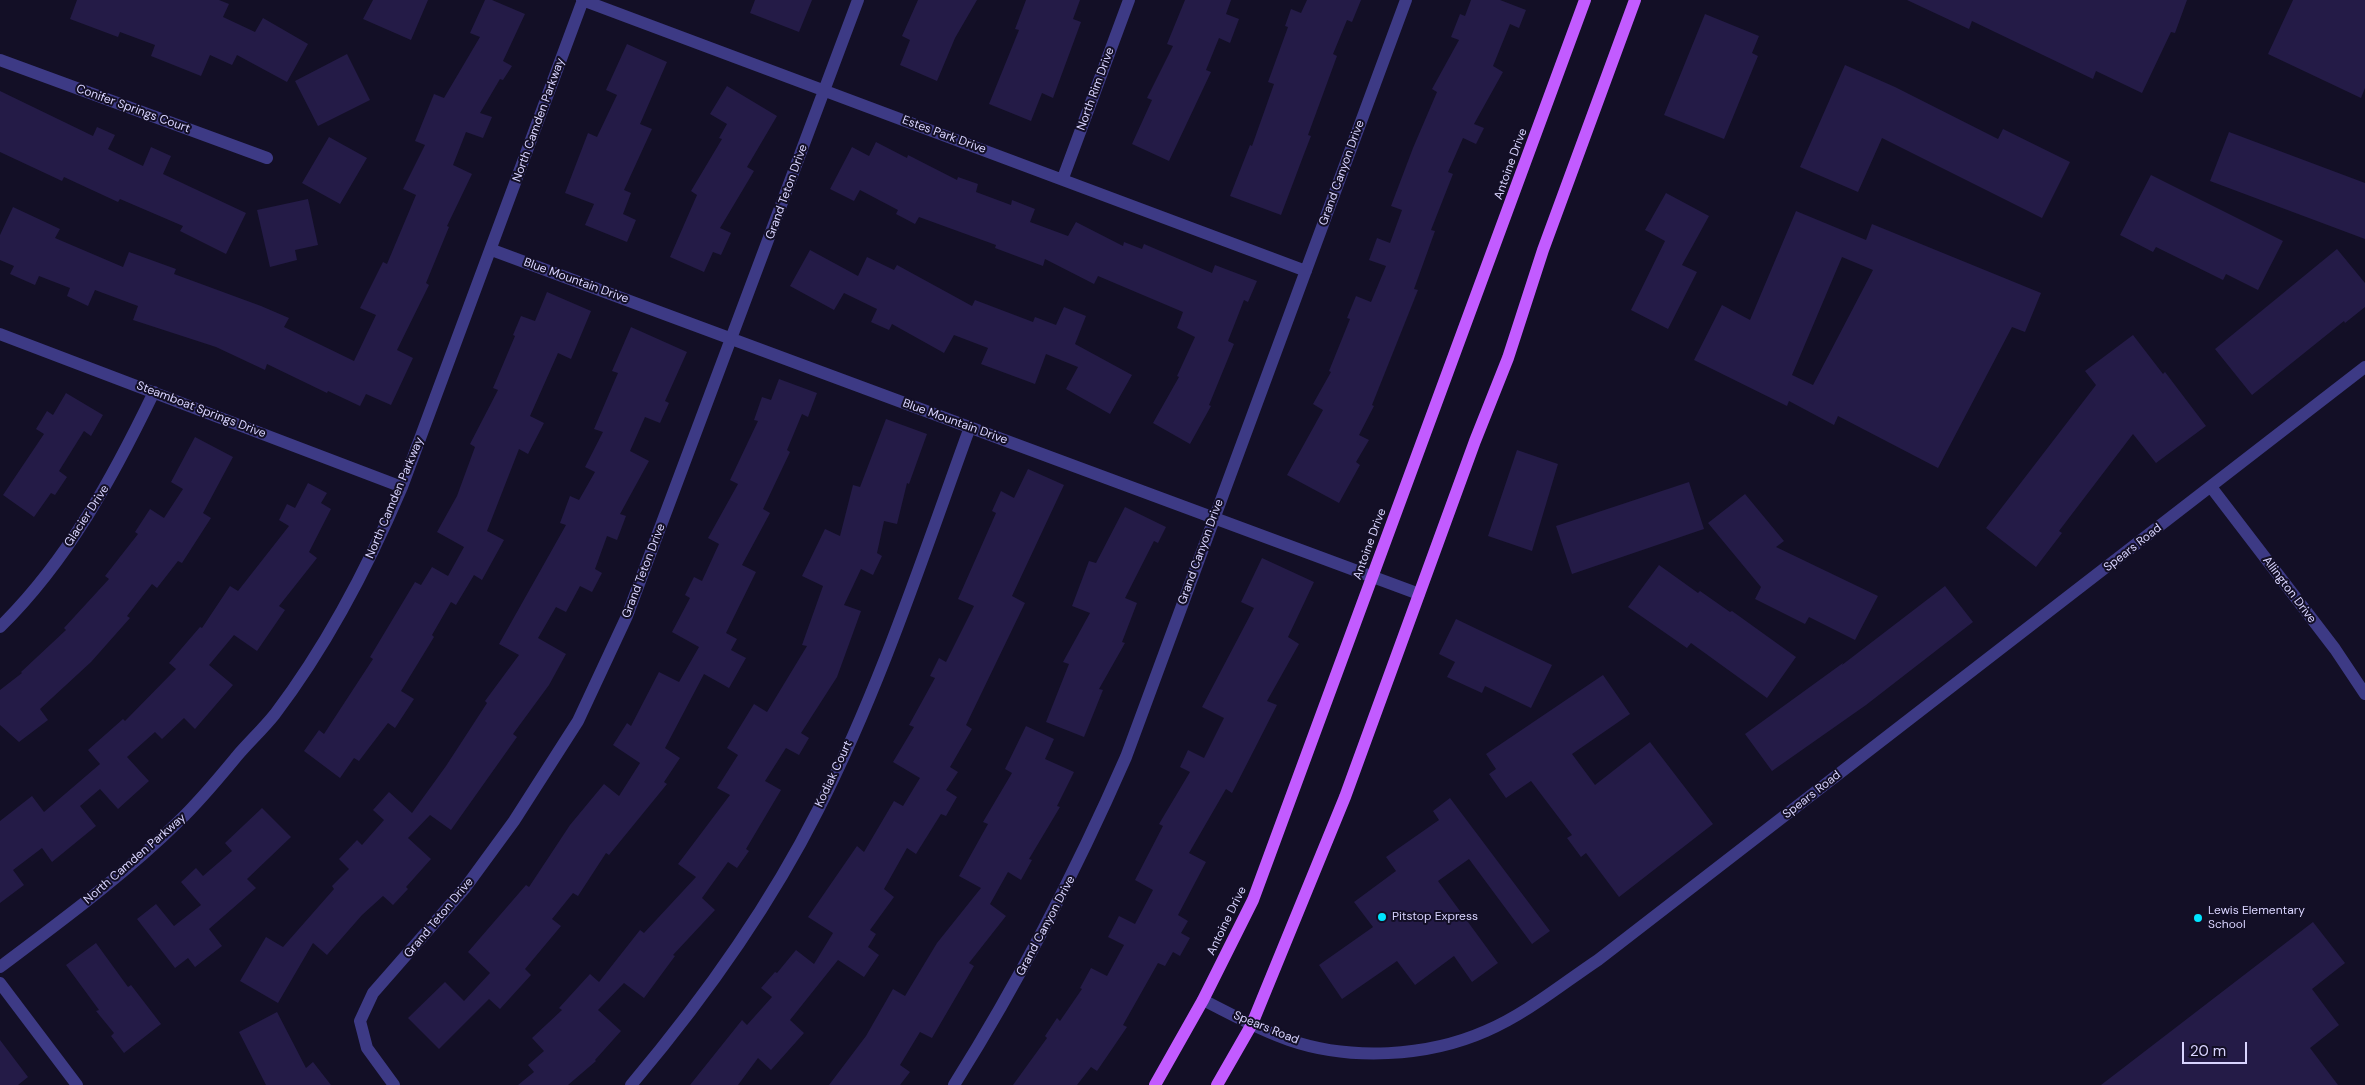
<!DOCTYPE html>
<style>
body{margin:0}
#map{position:relative;width:2365px;height:1085px;overflow:hidden;background:#130f26;font-family:"DM Sans",sans-serif}
canvas{display:block}
.scale{position:absolute;left:2182px;top:1042px;width:65px;height:22px;box-sizing:border-box;border:2px solid #d9d4ff;border-top:0;padding-left:6px;font-size:15px;line-height:18px;white-space:nowrap;color:#d9d4ff;-webkit-text-stroke:4px #130f26;paint-order:stroke}
</style>
<div id="map">
<canvas width="2365" height="1085"></canvas>
<div class="scale">20 m</div>
</div>
<script>
const ctx = document.querySelector('canvas').getContext('2d');
ctx.lineJoin = 'round';
function fill(path, color) {
  ctx.fillStyle = color;
  ctx.fill(path, 'evenodd');
}
function stroke(path, color, width, dash) {
  ctx.strokeStyle = color;
  ctx.lineWidth = width;
  ctx.lineCap = dash ? 'butt' : 'round';
  ctx.setLineDash(dash || []);
  ctx.stroke(path);
}
function label(font, color, halo, rows, align = 'center') {
  ctx.font = font + ' "DM Sans",sans-serif';
  ctx.lineWidth = 4;
  ctx.setLineDash([]);
  ctx.textBaseline = 'middle';
  ctx.strokeStyle = halo;
  ctx.fillStyle = color;
  for (const [text, x, y, turn = 0] of rows) {
    ctx.save();
    ctx.translate(x, y);
    ctx.rotate((+turn || 0) * Math.PI / 180);
    ctx.textAlign = isNaN(turn) ? turn : align;
    if (halo) ctx.strokeText(text, 0, 0);
    ctx.fillText(text, 0, 0);
    ctx.restore();
  }
}
const building = new Path2D(`
 M 77,0 L 219,0 L 229,4 L 223,17 L 255,32 L 263,18 L 308,44 L 287,82 L 237,55 L 232,65 L 210,55 L 201,76 L 151,56 L 155,45 L 120,32 L 118,37 L 70,19 Z
 M 373,0 L 428,0 L 411,40 L 363,19 Z
 M 485,0 L 492,0 L 525,14 L 503,61 L 512,66 L 503,80 L 500,79 L 480,113 L 492,117 L 483,138 L 466,132 L 453,165 L 472,174 L 447,226 L 449,227 L 426,283 L 429,285 L 397,350 L 413,358 L 391,405 L 366,394 L 360,406 L 328,391 L 327,393 L 267,364 L 265,370 L 216,347 L 133,320 L 138,306 L 95,290 L 88,306 L 67,296 L 70,288 L 39,276 L 35,285 L 10,274 L 14,266 L 0,260 L 0,235 L 13,207 L 60,229 L 55,238 L 123,267 L 129,252 L 176,269 L 174,274 L 261,306 L 289,318 L 284,327 L 354,361 L 376,315 L 360,308 L 383,262 L 387,264 L 416,195 L 403,189 L 425,145 L 415,141 L 434,94 L 444,98 L 480,37 L 470,33 Z
 M 755,0 L 812,0 L 799,32 L 750,13 Z
 M 918,0 L 977,0 L 955,38 L 937,81 L 900,65 L 910,40 L 902,36 Z
 M 1026,0 L 1080,0 L 1073,19 L 1081,22 L 1053,98 L 1042,93 L 1031,121 L 989,104 L 1019,30 L 1015,29 Z
 M 1185,0 L 1231,0 L 1226,14 L 1239,19 L 1230,43 L 1219,38 L 1206,70 L 1211,72 L 1169,161 L 1132,144 L 1152,100 L 1147,98 L 1173,46 L 1167,44 Z
 M 1307,0 L 1361,0 L 1352,22 L 1347,20 L 1333,54 L 1337,56 L 1308,135 L 1311,136 L 1304,154 L 1281,215 L 1230,196 L 1250,145 L 1252,146 L 1274,84 L 1268,82 L 1288,27 L 1285,26 L 1291,9 L 1301,13 Z
 M 1471,0 L 1500,0 L 1526,10 L 1519,28 L 1510,24 L 1493,66 L 1503,72 L 1474,124 L 1484,128 L 1476,144 L 1463,138 L 1448,172 L 1453,174 L 1431,230 L 1435,231 L 1414,289 L 1418,290 L 1372,405 L 1374,406 L 1359,435 L 1369,440 L 1356,462 L 1360,465 L 1339,503 L 1287,475 L 1323,410 L 1313,404 L 1331,372 L 1329,371 L 1350,319 L 1347,318 L 1356,296 L 1371,302 L 1386,266 L 1369,260 L 1377,238 L 1390,243 L 1402,210 L 1391,206 L 1413,148 L 1437,92 L 1432,89 L 1459,40 L 1451,37 L 1460,14 L 1465,16 Z
 M 1907,0 L 2187,0 L 2175,33 L 2171,32 L 2142,93 L 2096,71 L 2093,79 L 1972,21 L 1969,29 Z
 M 2293,0 L 2365,0 L 2365,88 L 2361,98 L 2268,54 Z
 M 1705,14 L 1759,36 L 1752,53 L 1758,56 L 1724,139 L 1664,115 Z
 M 627,44 L 667,62 L 640,124 L 652,129 L 624,190 L 631,193 L 623,214 L 636,220 L 627,242 L 585,225 L 594,204 L 565,193 L 588,133 L 597,137 L 617,95 L 606,90 Z
 M 347,54 L 370,100 L 318,126 L 295,81 Z
 M 1845,65 L 1895,87 L 1998,139 L 2003,129 L 2070,162 L 2042,218 L 1882,138 L 1858,192 L 1800,167 Z
 M 727,86 L 777,116 L 747,167 L 754,171 L 720,228 L 731,233 L 721,255 L 713,252 L 704,272 L 670,257 L 697,195 L 691,191 L 722,139 L 719,138 L 727,124 L 710,114 Z
 M 0,91 L 93,136 L 97,127 L 115,135 L 108,149 L 143,166 L 151,147 L 171,156 L 163,174 L 246,213 L 226,254 L 180,231 L 183,226 L 120,199 L 118,202 L 64,177 L 62,181 L 0,152 Z
 M 2229,132 L 2365,183 L 2365,239 L 2210,181 Z
 M 329,137 L 367,158 L 340,204 L 302,183 Z
 M 876,142 L 907,158 L 908,155 L 957,180 L 958,177 L 978,184 L 976,192 L 1011,205 L 1012,200 L 1035,209 L 1030,222 L 1068,236 L 1076,222 L 1123,246 L 1124,242 L 1142,249 L 1144,244 L 1212,273 L 1215,265 L 1257,281 L 1248,302 L 1244,300 L 1228,341 L 1234,344 L 1209,405 L 1211,406 L 1190,444 L 1153,423 L 1179,377 L 1177,376 L 1195,337 L 1177,328 L 1183,312 L 1098,276 L 1094,284 L 1045,259 L 1043,266 L 995,248 L 996,245 L 919,217 L 915,224 L 896,214 L 898,210 L 860,190 L 854,201 L 830,189 L 852,147 L 869,156 Z
 M 2151,175 L 2283,241 L 2258,290 L 2226,274 L 2223,280 L 2156,247 L 2153,252 L 2120,235 Z
 M 1666,193 L 1709,216 L 1682,265 L 1697,272 L 1668,329 L 1631,310 L 1665,241 L 1645,230 Z
 M 308,199 L 318,245 L 295,250 L 297,260 L 270,267 L 257,210 Z
 M 1796,211 L 1866,240 L 1872,224 L 2041,293 L 2025,332 L 2012,327 L 1938,468 L 1838,416 L 1834,425 L 1789,401 L 1787,406 L 1694,360 L 1722,305 L 1750,320 ZM 1842,257 L 1873,270 L 1813,385 L 1792,375 Z
 M 2337,249 L 2365,283 L 2365,307 L 2345,323 L 2344,321 L 2252,395 L 2215,349 Z
 M 810,250 L 858,276 L 867,257 L 894,270 L 897,265 L 972,306 L 975,300 L 1033,322 L 1035,317 L 1056,325 L 1064,307 L 1086,316 L 1075,344 L 1132,375 L 1110,414 L 1066,389 L 1078,367 L 1046,354 L 1035,384 L 981,364 L 988,348 L 954,335 L 944,353 L 892,324 L 889,330 L 871,322 L 877,309 L 844,293 L 834,310 L 790,286 Z
 M 547,292 L 591,311 L 571,359 L 558,353 L 530,416 L 544,423 L 528,454 L 519,449 L 487,531 L 504,540 L 482,580 L 474,575 L 456,605 L 451,602 L 432,635 L 434,637 L 401,691 L 414,699 L 395,728 L 388,723 L 359,761 L 354,758 L 340,778 L 304,751 L 319,730 L 324,734 L 373,659 L 370,657 L 415,582 L 421,585 L 432,567 L 448,576 L 464,547 L 437,532 L 457,496 L 475,447 L 470,444 L 498,390 L 493,388 L 515,336 L 513,335 L 521,316 L 535,321 Z
 M 631,327 L 687,352 L 665,401 L 669,403 L 660,423 L 645,417 L 630,451 L 649,461 L 620,514 L 626,516 L 617,540 L 607,536 L 595,569 L 602,573 L 592,592 L 580,586 L 566,612 L 556,607 L 538,638 L 566,654 L 549,685 L 513,734 L 517,737 L 451,830 L 430,815 L 408,838 L 431,859 L 406,887 L 408,889 L 393,905 L 383,896 L 362,915 L 327,955 L 313,943 L 278,1003 L 240,981 L 266,937 L 283,947 L 334,889 L 332,886 L 349,869 L 339,859 L 357,840 L 362,845 L 384,820 L 373,810 L 389,792 L 412,813 L 446,766 L 487,703 L 485,701 L 519,655 L 499,644 L 566,525 L 560,523 L 570,496 L 579,500 L 595,472 L 585,467 L 603,432 L 594,429 L 618,373 L 612,371 Z
 M 2133,335 L 2163,374 L 2165,372 L 2206,426 L 2156,463 L 2133,434 L 2059,531 L 2062,533 L 2036,567 L 1986,528 L 2096,385 L 2085,371 Z
 M 779,379 L 817,393 L 808,417 L 802,414 L 787,450 L 790,452 L 763,509 L 770,513 L 742,565 L 756,572 L 726,633 L 737,639 L 731,650 L 746,658 L 729,688 L 704,674 L 665,748 L 680,758 L 664,782 L 667,784 L 609,855 L 606,853 L 578,896 L 573,893 L 552,919 L 561,926 L 525,969 L 531,975 L 500,1009 L 489,999 L 439,1049 L 408,1018 L 445,982 L 464,1001 L 490,973 L 468,952 L 526,885 L 529,887 L 570,825 L 604,784 L 619,796 L 640,763 L 613,745 L 627,723 L 631,726 L 659,672 L 679,682 L 699,647 L 672,632 L 690,598 L 685,595 L 694,577 L 702,581 L 719,544 L 708,538 L 738,484 L 730,480 L 758,421 L 754,420 L 762,397 L 771,400 Z
 M 66,393 L 103,415 L 91,436 L 84,431 L 59,471 L 67,477 L 55,495 L 51,493 L 34,517 L 3,495 L 44,434 L 36,429 L 47,411 L 53,415 Z
 M 886,419 L 927,434 L 909,484 L 907,483 L 897,524 L 884,521 L 877,553 L 882,556 L 873,575 L 861,569 L 844,605 L 861,611 L 837,677 L 801,733 L 809,738 L 799,755 L 786,748 L 765,781 L 781,790 L 746,849 L 749,851 L 737,868 L 728,862 L 702,898 L 715,910 L 673,955 L 675,956 L 644,998 L 624,983 L 598,1010 L 621,1031 L 595,1060 L 596,1061 L 568,1085 L 518,1085 L 534,1072 L 528,1065 L 544,1051 L 532,1038 L 562,1010 L 559,1008 L 590,974 L 599,982 L 640,930 L 644,933 L 696,877 L 678,864 L 730,795 L 717,788 L 738,755 L 727,748 L 754,704 L 767,712 L 807,646 L 802,645 L 823,586 L 802,576 L 825,529 L 840,536 L 853,485 L 860,487 Z
 M 195,437 L 233,457 L 203,513 L 211,518 L 182,563 L 178,561 L 157,588 L 152,584 L 127,616 L 130,618 L 91,662 L 40,709 L 48,720 L 19,742 L 0,725 L 0,690 L 22,673 L 21,672 L 66,630 L 64,628 L 109,579 L 105,576 L 138,534 L 135,532 L 150,509 L 164,518 L 183,489 L 171,482 Z
 M 1517,450 L 1558,464 L 1532,551 L 1488,536 Z
 M 1028,469 L 1064,485 L 1012,596 L 1025,603 L 966,725 L 972,729 L 950,767 L 958,772 L 946,790 L 957,797 L 946,816 L 941,814 L 916,854 L 907,848 L 884,889 L 894,897 L 870,930 L 876,934 L 868,947 L 879,955 L 864,977 L 838,960 L 790,1020 L 804,1033 L 771,1070 L 758,1058 L 738,1085 L 690,1085 L 742,1020 L 747,1025 L 772,997 L 761,988 L 775,972 L 777,973 L 796,950 L 814,964 L 833,933 L 808,917 L 857,846 L 864,852 L 894,801 L 903,806 L 920,778 L 893,762 L 914,727 L 909,725 L 935,678 L 930,676 L 939,658 L 946,662 L 974,606 L 958,599 L 996,513 L 992,511 L 1001,491 L 1014,498 Z
 M 1689,482 L 1704,529 L 1572,574 L 1556,526 Z
 M 308,483 L 327,493 L 321,503 L 331,509 L 309,552 L 317,558 L 279,606 L 285,610 L 257,651 L 234,635 L 209,665 L 233,685 L 195,729 L 184,718 L 162,739 L 155,732 L 127,757 L 149,781 L 118,809 L 100,789 L 80,806 L 96,826 L 52,862 L 42,848 L 13,870 L 24,885 L 0,903 L 0,821 L 32,796 L 44,812 L 100,764 L 88,750 L 123,719 L 125,721 L 176,669 L 169,663 L 200,627 L 202,628 L 230,586 L 238,591 L 289,526 L 279,520 L 287,504 L 295,508 Z
 M 1745,494 L 1784,541 L 1776,547 L 1878,596 L 1855,640 L 1809,617 L 1805,624 L 1755,599 L 1761,587 L 1708,523 Z
 M 1125,507 L 1166,527 L 1158,543 L 1154,541 L 1125,598 L 1137,603 L 1122,642 L 1125,643 L 1099,689 L 1103,690 L 1084,737 L 1046,722 L 1069,664 L 1063,662 L 1090,613 L 1072,606 L 1089,561 L 1096,563 Z
 M 1262,558 L 1314,582 L 1288,637 L 1299,644 L 1267,701 L 1277,705 L 1232,793 L 1226,789 L 1189,853 L 1206,862 L 1178,915 L 1188,921 L 1181,933 L 1190,938 L 1180,956 L 1173,952 L 1165,966 L 1158,963 L 1123,1025 L 1127,1027 L 1097,1071 L 1091,1067 L 1077,1085 L 1013,1085 L 1047,1038 L 1045,1036 L 1057,1018 L 1060,1021 L 1082,989 L 1080,988 L 1091,968 L 1107,976 L 1124,945 L 1108,937 L 1119,916 L 1135,924 L 1153,890 L 1135,880 L 1163,826 L 1159,824 L 1190,772 L 1180,767 L 1188,750 L 1204,758 L 1224,718 L 1202,707 L 1254,608 L 1241,602 Z
 M 1659,565 L 1698,593 L 1700,591 L 1730,612 L 1732,611 L 1796,657 L 1767,698 L 1691,643 L 1687,648 L 1628,607 Z
 M 1945,586 L 1973,622 L 1866,705 L 1772,771 L 1745,734 L 1843,663 L 1842,665 Z
 M 1456,619 L 1552,665 L 1531,708 L 1485,686 L 1482,693 L 1447,677 L 1455,662 L 1439,654 Z
 M 1603,675 L 1630,714 L 1572,754 L 1595,785 L 1650,742 L 1713,824 L 1619,897 L 1586,853 L 1581,857 L 1567,838 L 1572,835 L 1531,781 L 1506,798 L 1489,774 L 1496,769 L 1486,754 Z
 M 1026,726 L 1054,739 L 1045,759 L 1074,772 L 1057,806 L 1060,807 L 1029,859 L 1032,860 L 1021,880 L 1008,872 L 990,904 L 1006,916 L 969,963 L 974,966 L 932,1038 L 920,1032 L 900,1065 L 910,1072 L 900,1085 L 829,1085 L 866,1036 L 893,989 L 905,996 L 937,943 L 981,888 L 959,876 L 988,824 L 983,822 L 1012,773 L 1005,769 Z
 M 1450,798 L 1550,931 L 1532,944 L 1469,859 L 1438,881 L 1498,963 L 1472,982 L 1454,956 L 1415,985 L 1397,961 L 1342,999 L 1319,965 L 1373,927 L 1354,902 L 1396,871 L 1386,857 L 1439,820 L 1433,811 Z
 M 262,808 L 291,837 L 247,879 L 256,888 L 209,929 L 222,946 L 195,967 L 188,958 L 175,968 L 137,919 L 156,904 L 174,926 L 201,905 L 181,882 L 196,868 L 203,876 L 232,851 L 225,843 Z
 M 2313,922 L 2345,963 L 2312,989 L 2339,1025 L 2310,1048 L 2338,1085 L 2101,1085 Z
 M 96,943 L 128,987 L 131,985 L 161,1024 L 124,1053 L 111,1036 L 114,1033 L 96,1011 L 99,1010 L 66,965 Z
 M 277,1012 L 306,1068 L 313,1062 L 331,1085 L 266,1085 L 239,1032 Z
 M 0,1040 L 28,1077 L 18,1085 L 0,1085 Z`);
const minor = new Path2D(`
 M 582,0 L 1306,271
 M 0,60 L 267,158
 M 1063,178 L 1129,0
 M 492,250 L 1419,594
 M 0,334 L 402,487
 M 2211,487 L 2335,649 L 2365,694
 M 0,627 C 68,560 113,477 154,392
 M 0,967 C 61,921 124,875 179,821 C 200,801 218,779 237,756 C 249,742 263,729 275,714 C 328,644 368,567 402,487 L 583,0
 M 0,983 L 77,1085
 M 1203,1000 C 1231,1014 1259,1030 1289,1040 C 1350,1061 1427,1057 1486,1031 C 1526,1014 1562,984 1598,960 L 2365,367
 M 394,1085 L 367,1048 L 360,1021 L 373,993 L 465,888 L 514,821 L 578,721 L 627,616 L 858,0
 M 631,1085 C 702,1001 768,909 818,810 C 880,688 923,556 970,427
 M 954,1085 C 1020,980 1076,871 1126,757 L 1406,0`);
const major = new Path2D(`
 M 1155,1085 L 1203,1000 L 1253,900 L 1585,0
 M 1217,1085 L 1252,1024 L 1345,797 L 1475,441 L 1508,358 L 1543,250 L 1635,0`);
const markers = [
 [1382,917,5,"#00e5ff"],
 [2198,918,5,"#00e5ff"]
];
const streetNames = [
 ["North Rim Drive",1096,89,-70],
 ["Conifer Springs Court",133,109,20],
 ["North Camden Parkway",539,120,-70],
 ["Estes Park Drive",944,135,20],
 ["Antoine Drive",1511,164,-70],
 ["Grand Canyon Drive",1342,173,-70],
 ["Grand Teton Drive",787,192,-70],
 ["Blue Mountain Drive",576,281,20],
 ["Steamboat Springs Drive",201,410,21],
 ["Blue Mountain Drive",955,422,20],
 ["North Camden Parkway",395,498,-67],
 ["Glacier Drive",87,516,-57],
 ["Antoine Drive",1370,544,-70],
 ["Spears Road",2133,548,-38],
 ["Grand Canyon Drive",1201,552,-70],
 ["Grand Teton Drive",644,571,-69],
 ["Allington Drive",2289,590,53],
 ["Kodiak Court",834,774,-65],
 ["Spears Road",1812,795,-38],
 ["North Camden Parkway",135,859,-41],
 ["Grand Teton Drive",439,918,-50],
 ["Antoine Drive",1227,921,-64],
 ["Grand Canyon Drive",1046,926,-62],
 ["Spears Road",1266,1028,22]
];
const poiNames = [
 ["Lewis Elementary",2208,911],
 ["School",2208,925],
 ["Pitstop Express",1392,917]
];
fill(building, '#241b47');
stroke(minor, '#3d3a85', 12);
stroke(major, '#c25bff', 12);
for (const [x, y, r, color] of markers) {
  const dot = new Path2D();
  dot.arc(x, y, r, 0, 2 * Math.PI);
  ctx.fillStyle = color;
  ctx.fill(dot);
  stroke(dot, '#130f26', 2);
}
label('12px', '#d9d4ff', '#130f26', streetNames);
label('12px', '#d9d4ff', '#130f26', poiNames, 'left');
</script>
